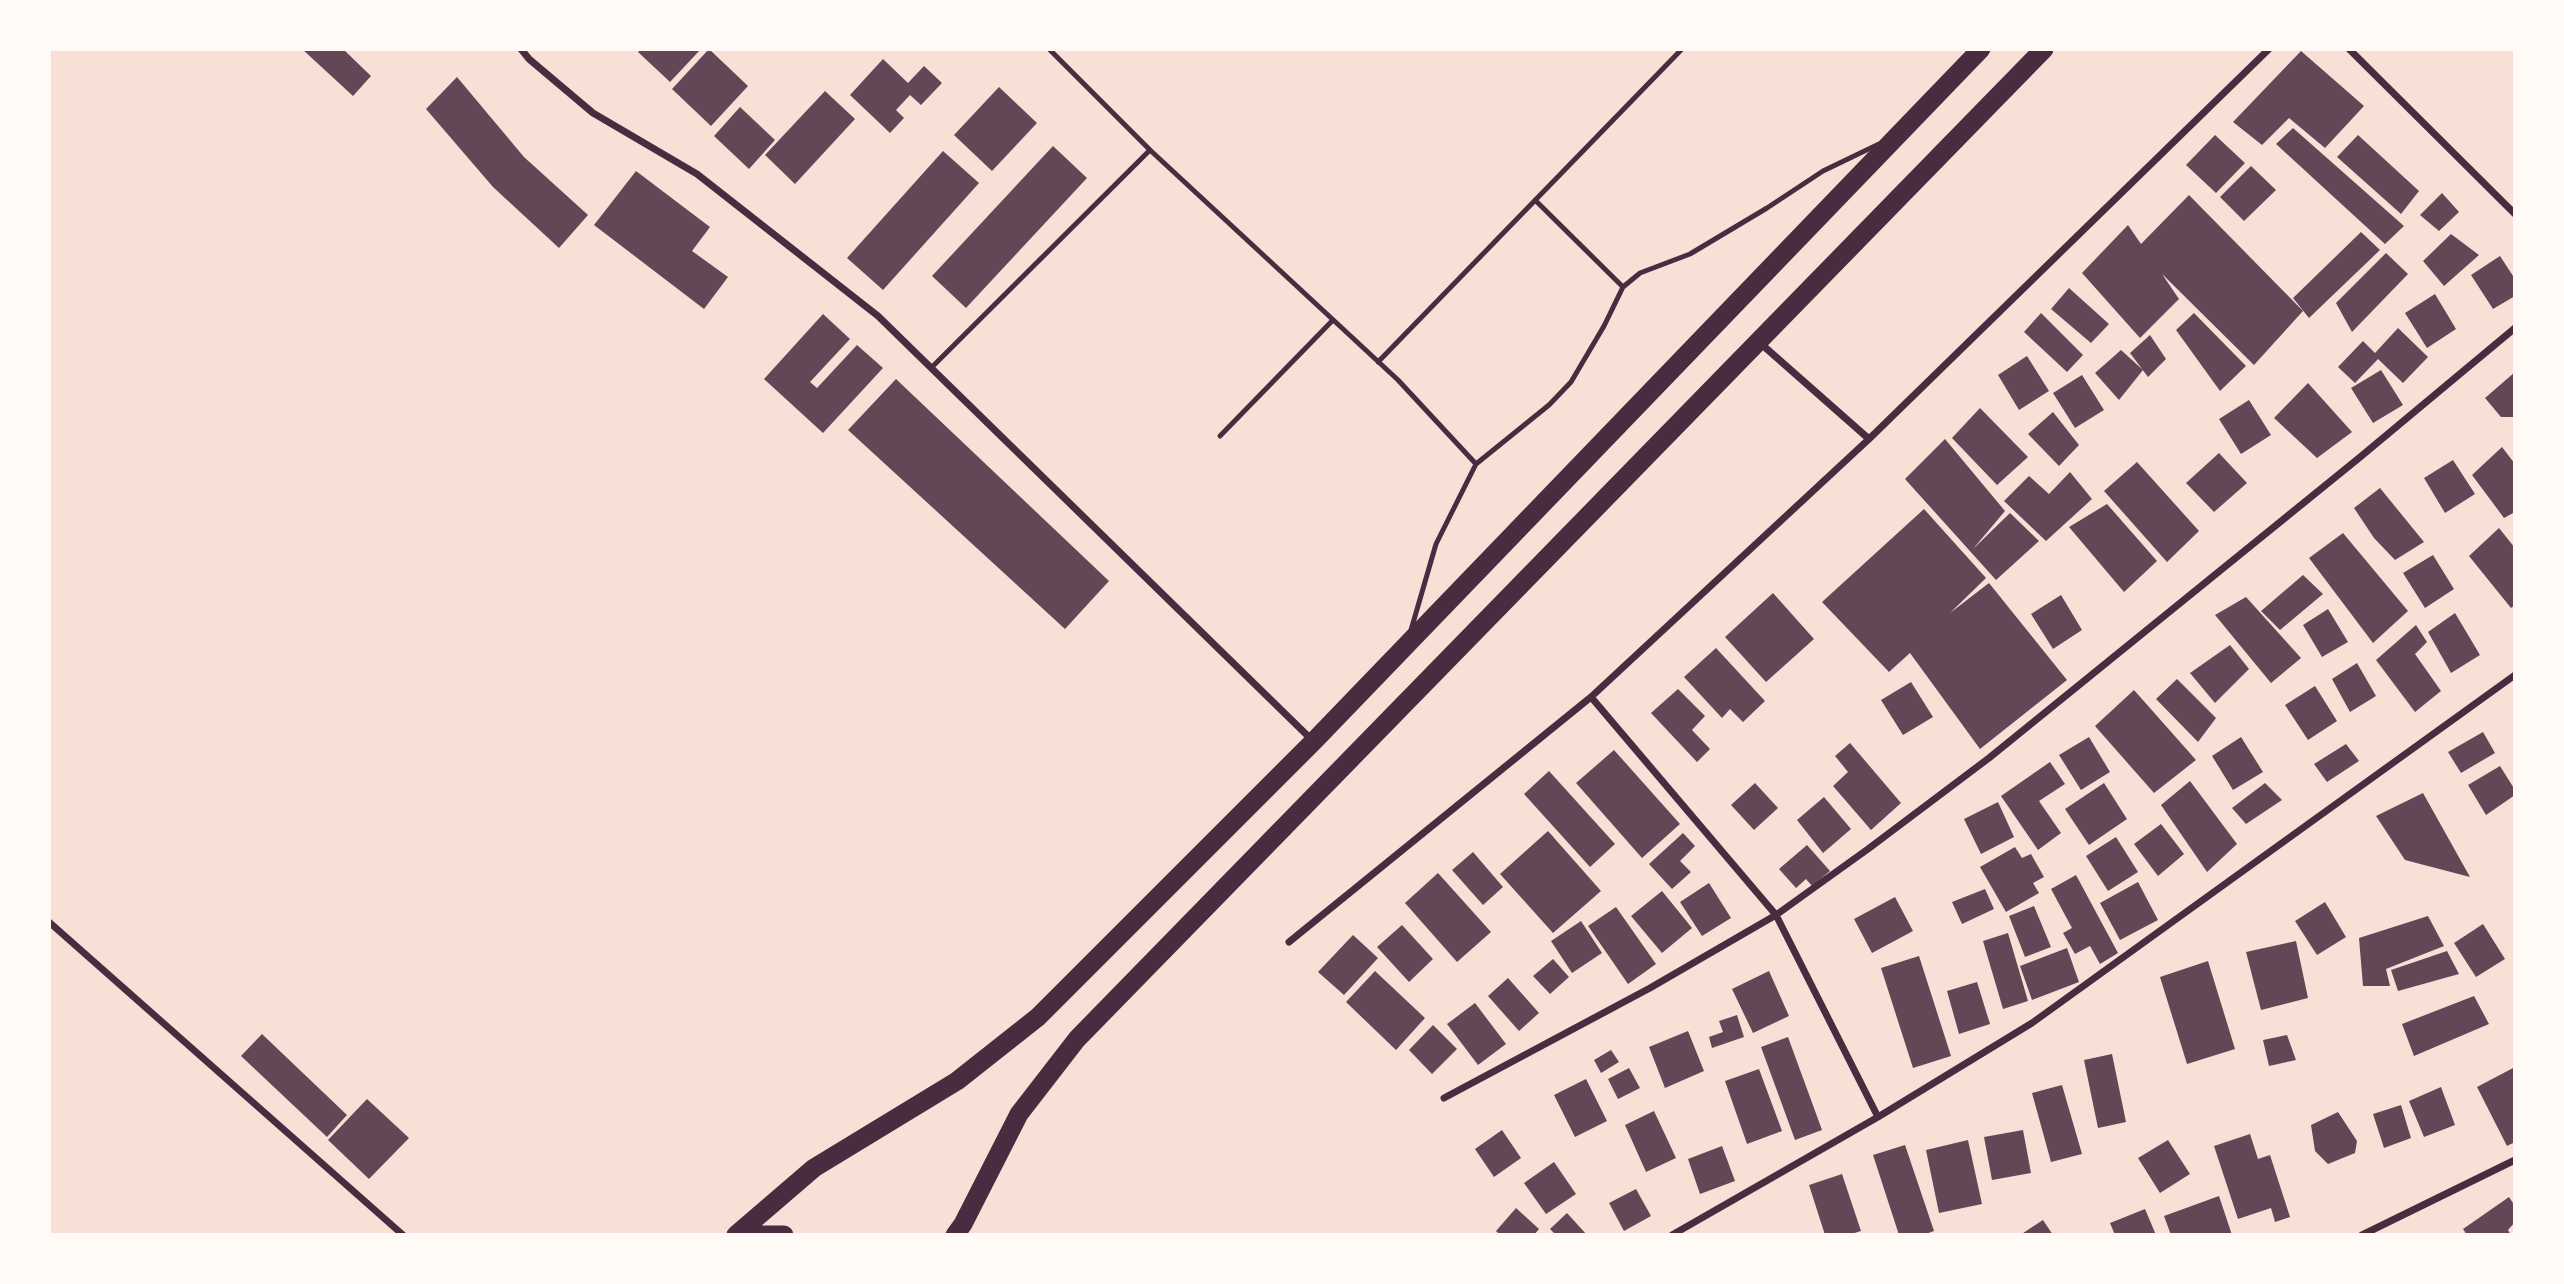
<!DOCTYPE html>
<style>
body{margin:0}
#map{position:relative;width:2564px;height:1284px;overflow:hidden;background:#f7e1d7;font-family:"Archivo Narrow",sans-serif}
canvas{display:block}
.frame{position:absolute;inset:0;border:51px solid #fffaf5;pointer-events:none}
</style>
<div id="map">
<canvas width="2564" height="1284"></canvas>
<div class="frame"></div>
</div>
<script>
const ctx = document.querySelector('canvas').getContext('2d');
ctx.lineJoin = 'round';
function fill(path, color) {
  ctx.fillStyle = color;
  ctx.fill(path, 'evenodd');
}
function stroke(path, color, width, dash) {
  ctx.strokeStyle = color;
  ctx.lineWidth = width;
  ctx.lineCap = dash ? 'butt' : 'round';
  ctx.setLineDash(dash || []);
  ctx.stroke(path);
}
const building = new Path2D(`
 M 302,49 L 343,49 L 371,76 L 353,96 Z
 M 641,49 L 701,49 L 670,82 L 638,52 Z
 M 709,49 L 748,86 L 711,126 L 672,89 Z
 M 2301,51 L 2364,106 L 2325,148 L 2289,118 L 2262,145 L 2233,122 Z
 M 883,59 L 908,83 L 924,66 L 942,83 L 921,105 L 910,95 L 896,110 L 904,118 L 890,133 L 850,95 Z
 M 457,77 L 524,157 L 588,215 L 559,248 L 493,187 L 426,109 Z
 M 999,87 L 1037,123 L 992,171 L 954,135 Z
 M 825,91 L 855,119 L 795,184 L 765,155 Z
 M 740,107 L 775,140 L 749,169 L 714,136 Z
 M 2293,128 L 2404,226 L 2385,244 L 2276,144 Z
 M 2215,135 L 2245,163 L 2216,193 L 2186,165 Z
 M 2358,135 L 2419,191 L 2401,214 L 2337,157 Z
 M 1053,146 L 1087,178 L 966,308 L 932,276 Z
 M 943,151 L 979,183 L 883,290 L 847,258 Z
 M 2251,166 L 2276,190 L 2244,221 L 2220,197 Z
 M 636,171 L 710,227 L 692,251 L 728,277 L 704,309 L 594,225 Z
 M 2442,193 L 2459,212 L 2439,231 L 2420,215 Z
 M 2189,195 L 2303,311 L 2254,365 L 2162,274 L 2179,299 L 2140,338 L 2082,273 L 2128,225 L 2141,244 Z
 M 2361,232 L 2380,250 L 2309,318 L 2293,298 Z
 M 2451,234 L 2479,255 L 2444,286 L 2423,261 Z
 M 2386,253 L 2408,274 L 2352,332 L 2336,303 Z
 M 2500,256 L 2515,279 L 2515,296 L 2493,309 L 2471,275 Z
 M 2069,288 L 2109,324 L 2091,343 L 2051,309 Z
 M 2435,294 L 2456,329 L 2427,348 L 2405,313 Z
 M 2041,313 L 2083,355 L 2067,372 L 2024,332 Z
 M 2194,313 L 2246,366 L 2220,391 L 2176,330 Z
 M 823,314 L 850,339 L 810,382 L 817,388 L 857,345 L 883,368 L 823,433 L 764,379 Z
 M 2398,328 L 2428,357 L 2403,383 L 2378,359 L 2355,383 L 2338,367 L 2363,341 L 2375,353 Z
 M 2150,335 L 2166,359 L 2148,377 L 2130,353 Z
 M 2121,350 L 2143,370 L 2119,400 L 2095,373 Z
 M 2027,356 L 2049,391 L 2019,410 L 1998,375 Z
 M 2381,370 L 2403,405 L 2373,423 L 2351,388 Z
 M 2515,372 L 2515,417 L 2501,417 L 2485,398 Z
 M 2082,375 L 2104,410 L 2075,428 L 2053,393 Z
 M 896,379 L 1109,581 L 1065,629 L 848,430 Z
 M 2308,383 L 2352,432 L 2317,458 L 2274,418 Z
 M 2249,400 L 2271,435 L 2241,454 L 2219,419 Z
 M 1980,408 L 2028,457 L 1997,485 L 1952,438 Z
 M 2053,412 L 2079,445 L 2059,466 L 2028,434 Z
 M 1945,439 L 2005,511 L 1973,549 L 2010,513 L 2039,541 L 1996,580 L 1905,479 Z
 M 2502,447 L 2515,464 L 2515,512 L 2504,518 L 2472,475 Z
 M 2219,453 L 2247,483 L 2214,512 L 2186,483 Z
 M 2453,460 L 2475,494 L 2445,513 L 2424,478 Z
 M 2137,462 L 2199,531 L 2167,562 L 2104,491 Z
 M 2070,472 L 2092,499 L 2046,541 L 2004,501 L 2029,476 L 2049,494 Z
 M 2380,488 L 2424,542 L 2395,560 L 2374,538 L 2354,508 Z
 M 2107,504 L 2157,561 L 2124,592 L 2069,527 Z
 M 1924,509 L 1986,578 L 1950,613 L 1989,583 L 2067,680 L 1980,749 L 1910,653 L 1889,672 L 1822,602 Z
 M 2499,528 L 2515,548 L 2515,605 L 2511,608 L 2469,556 Z
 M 2343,533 L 2408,611 L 2373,643 L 2309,558 Z
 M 2433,555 L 2454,589 L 2425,608 L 2403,573 Z
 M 2303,575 L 2323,594 L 2280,630 L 2261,611 Z
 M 1773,593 L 1814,639 L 1766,682 L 1725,637 Z
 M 2061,595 L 2082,630 L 2053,649 L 2031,614 Z
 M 2246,597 L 2301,658 L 2271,683 L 2215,615 Z
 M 2328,609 L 2348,642 L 2322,657 L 2303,625 Z
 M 2455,613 L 2480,655 L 2451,673 L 2428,632 Z
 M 2416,625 L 2427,642 L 2415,654 L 2441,691 L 2415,712 L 2376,660 Z
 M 2230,645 L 2249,669 L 2215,703 L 2190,673 Z
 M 1716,648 L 1765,701 L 1743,722 L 1730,709 L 1722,718 L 1684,677 Z
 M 2357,663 L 2376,696 L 2350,712 L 2332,679 Z
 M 2177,679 L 2216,718 L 2198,742 L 2156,699 Z
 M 1911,682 L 1933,717 L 1903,735 L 1881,700 Z
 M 2315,686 L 2337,721 L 2308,740 L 2285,705 Z
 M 1678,689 L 1705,716 L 1692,730 L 1710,749 L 1697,762 L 1651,713 Z
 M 2134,690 L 2196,760 L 2154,793 L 2095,726 Z
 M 2483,732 L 2495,753 L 2461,773 L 2448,752 Z
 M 2089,737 L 2110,772 L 2081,790 L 2059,755 Z
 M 2241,737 L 2263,772 L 2233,790 L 2212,756 Z
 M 1850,743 L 1901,803 L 1871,830 L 1833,786 L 1848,772 L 1835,756 Z
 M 2346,744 L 2359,761 L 2327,782 L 2314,764 Z
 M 1614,750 L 1680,824 L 1642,858 L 1576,783 Z
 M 2050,762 L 2065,784 L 2039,801 L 2061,833 L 2038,850 L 2001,796 Z
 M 2500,766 L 2515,790 L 2515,795 L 2486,815 L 2468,785 Z
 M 1549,771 L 1615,844 L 1590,867 L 1524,794 Z
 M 2190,781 L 2237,844 L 2207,872 L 2161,805 Z
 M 1755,783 L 1778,808 L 1754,830 L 1731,805 Z
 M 2104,783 L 2127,819 L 2089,845 L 2065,809 Z
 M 2265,783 L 2282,800 L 2246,824 L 2232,808 Z
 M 2423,793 L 2470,877 L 2405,860 L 2376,816 Z
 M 1824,797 L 1851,829 L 1823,853 L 1797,820 Z
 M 1998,802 L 2014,837 L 1981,854 L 1964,819 Z
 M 2161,824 L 2184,854 L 2158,876 L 2134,844 Z
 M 1548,831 L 1601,891 L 1553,933 L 1500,874 Z
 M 1683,833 L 1695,846 L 1680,861 L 1691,872 L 1672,889 L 1649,864 Z
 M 2116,837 L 2138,872 L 2108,891 L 2086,856 Z
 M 1807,845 L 1830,871 L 1812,886 L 1806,879 L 1796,888 L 1779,869 Z
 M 2015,847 L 2022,858 L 2031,854 L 2044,877 L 2033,883 L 2039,893 L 2006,912 L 1980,867 Z
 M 1473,852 L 1503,887 L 1483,905 L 1452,870 Z
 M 1438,873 L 1491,932 L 1457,962 L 1405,903 Z
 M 2076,875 L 2118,953 L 2100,964 L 2090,946 L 2075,954 L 2063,933 L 2072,928 L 2051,889 Z
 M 2138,882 L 2158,920 L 2120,940 L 2100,903 Z
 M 1709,883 L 1731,918 L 1702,936 L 1680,902 Z
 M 1985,889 L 1994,909 L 1962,924 L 1952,902 Z
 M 1662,891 L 1692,928 L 1662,953 L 1631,916 Z
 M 1895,897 L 1913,931 L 1872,953 L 1854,919 Z
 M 2325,902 L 2346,937 L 2317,955 L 2295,921 Z
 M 2034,906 L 2051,947 L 2025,957 L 2009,916 Z
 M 1616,907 L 1656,964 L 1628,984 L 1588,926 Z
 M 2428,916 L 2444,946 L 2386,969 L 2390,986 L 2363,986 L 2359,938 Z
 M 1581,921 L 1602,953 L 1572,973 L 1551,941 Z
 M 2483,924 L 2505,959 L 2476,977 L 2454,943 Z
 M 1402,925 L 1433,959 L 1409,982 L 1377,947 Z
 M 2008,933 L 2028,1001 L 2003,1009 L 1983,941 Z
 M 1353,935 L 1378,958 L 1344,995 L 1318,972 Z
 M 2296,941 L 2308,998 L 2261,1010 L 2246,952 Z
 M 2067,948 L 2079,982 L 2032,1000 L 2020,966 Z
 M 2447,951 L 2459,974 L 2398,991 L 2391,970 Z
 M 1919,956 L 1951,1056 L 1913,1068 L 1881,968 Z
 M 1553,959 L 1569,977 L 1550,994 L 1533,976 Z
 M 2208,961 L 2235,1049 L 2187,1064 L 2160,977 Z
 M 1375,971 L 1425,1018 L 1396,1050 L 1346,1002 Z
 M 1769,971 L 1789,1016 L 1753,1033 L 1732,989 Z
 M 1508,978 L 1539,1013 L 1519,1031 L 1488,996 Z
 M 1977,982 L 1990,1024 L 1959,1034 L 1947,991 Z
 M 2474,996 L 2489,1024 L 2414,1056 L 2402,1024 Z
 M 1475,1003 L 1506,1044 L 1478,1065 L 1447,1024 Z
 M 1737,1015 L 1744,1037 L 1712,1048 L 1709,1037 L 1723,1032 L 1719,1021 Z
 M 1433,1025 L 1457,1049 L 1432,1074 L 1409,1050 Z
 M 1688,1031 L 1704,1071 L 1665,1088 L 1649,1047 Z
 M 262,1034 L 347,1115 L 327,1137 L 241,1056 Z
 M 2287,1035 L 2296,1060 L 2269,1066 L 2263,1040 Z
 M 1788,1037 L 1822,1130 L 1795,1140 L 1761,1047 Z
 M 1611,1050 L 1619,1062 L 1601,1073 L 1594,1060 Z
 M 2112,1054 L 2126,1122 L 2098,1128 L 2084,1060 Z
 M 2515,1067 L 2515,1142 L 2507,1146 L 2477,1087 Z
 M 1629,1068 L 1640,1088 L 1618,1099 L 1608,1079 Z
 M 1759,1069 L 1782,1131 L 1747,1144 L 1725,1081 Z
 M 1586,1079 L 1607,1121 L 1575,1137 L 1554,1095 Z
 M 2062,1085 L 2082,1154 L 2051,1162 L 2032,1093 Z
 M 2441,1087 L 2455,1125 L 2424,1137 L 2409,1101 Z
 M 367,1099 L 409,1138 L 369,1179 L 328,1140 Z
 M 2401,1105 L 2411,1138 L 2384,1148 L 2373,1114 Z
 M 1654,1111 L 1676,1158 L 1646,1172 L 1625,1125 Z
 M 2338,1112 L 2357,1141 L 2355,1153 L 2328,1164 L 2315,1151 L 2311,1125 Z
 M 1502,1130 L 1521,1158 L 1494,1177 L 1475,1149 Z
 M 2023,1130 L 2031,1173 L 1992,1180 L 1984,1137 Z
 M 2250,1134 L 2258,1159 L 2270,1155 L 2290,1217 L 2275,1222 L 2271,1208 L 2238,1219 L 2214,1146 Z
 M 1968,1140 L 1982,1204 L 1939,1213 L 1926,1150 Z
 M 2168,1140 L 2190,1174 L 2160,1193 L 2138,1158 Z
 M 1905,1145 L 1934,1231 L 1923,1235 L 1899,1235 L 1873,1155 Z
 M 1722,1146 L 1735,1181 L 1700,1194 L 1688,1159 Z
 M 1554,1162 L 1576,1194 L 1546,1214 L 1524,1183 Z
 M 1842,1174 L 1861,1231 L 1848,1235 L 1825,1235 L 1809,1185 Z
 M 1636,1189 L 1651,1216 L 1624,1231 L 1609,1203 Z
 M 2219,1196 L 2232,1235 L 2171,1235 L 2164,1216 Z
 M 2509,1197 L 2515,1206 L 2515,1222 L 2508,1230 L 2511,1235 L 2467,1235 L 2463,1229 Z
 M 1516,1208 L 1539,1229 L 1534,1235 L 1500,1235 L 1496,1231 Z
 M 2145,1209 L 2156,1235 L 2115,1235 L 2110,1223 Z
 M 1567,1213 L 1587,1235 L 1556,1235 L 1550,1229 Z
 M 2043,1220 L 2053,1235 L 2020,1235 Z`);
const service = new Path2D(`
 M 1049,49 L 1150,150 L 1398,380 L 1476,464
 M 1535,200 L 1623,287
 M 1378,362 L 1682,49
 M 931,368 L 1150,150
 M 1220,436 L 1332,321
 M 1411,630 L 1436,544 L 1476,464 L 1549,405 L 1571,382 L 1604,326 L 1623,287 L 1640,273 L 1690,254 L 1767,208 L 1823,171 L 1879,144`);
const minor = new Path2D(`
 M 521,49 L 529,59 L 593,113 L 697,174 L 878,316 L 1313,741
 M 2349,49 L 2515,214
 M 1759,342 L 1869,439
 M 1591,697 L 1776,915 L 1878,1117
 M 49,922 L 403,1235
 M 1289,942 L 1591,697 L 1869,439 L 2269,49
 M 1444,1098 L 1650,988 L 1776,915 L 1868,849 L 1989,758 L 2359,458 L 2515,328
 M 1672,1235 L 1878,1117 L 2032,1023 L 2515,675
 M 2362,1235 L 2515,1160`);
const trunk = new Path2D(`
 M 736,1235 L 814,1168 L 957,1081 L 1038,1017 L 1314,741 L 1981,49
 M 760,1235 L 784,1235
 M 955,1235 L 963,1224 L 1019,1114 L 1077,1039 L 2044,49`);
fill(building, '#644757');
stroke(service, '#4a2c40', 5);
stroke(minor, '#4a2c40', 7);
stroke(trunk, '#4a2c40', 19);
</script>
